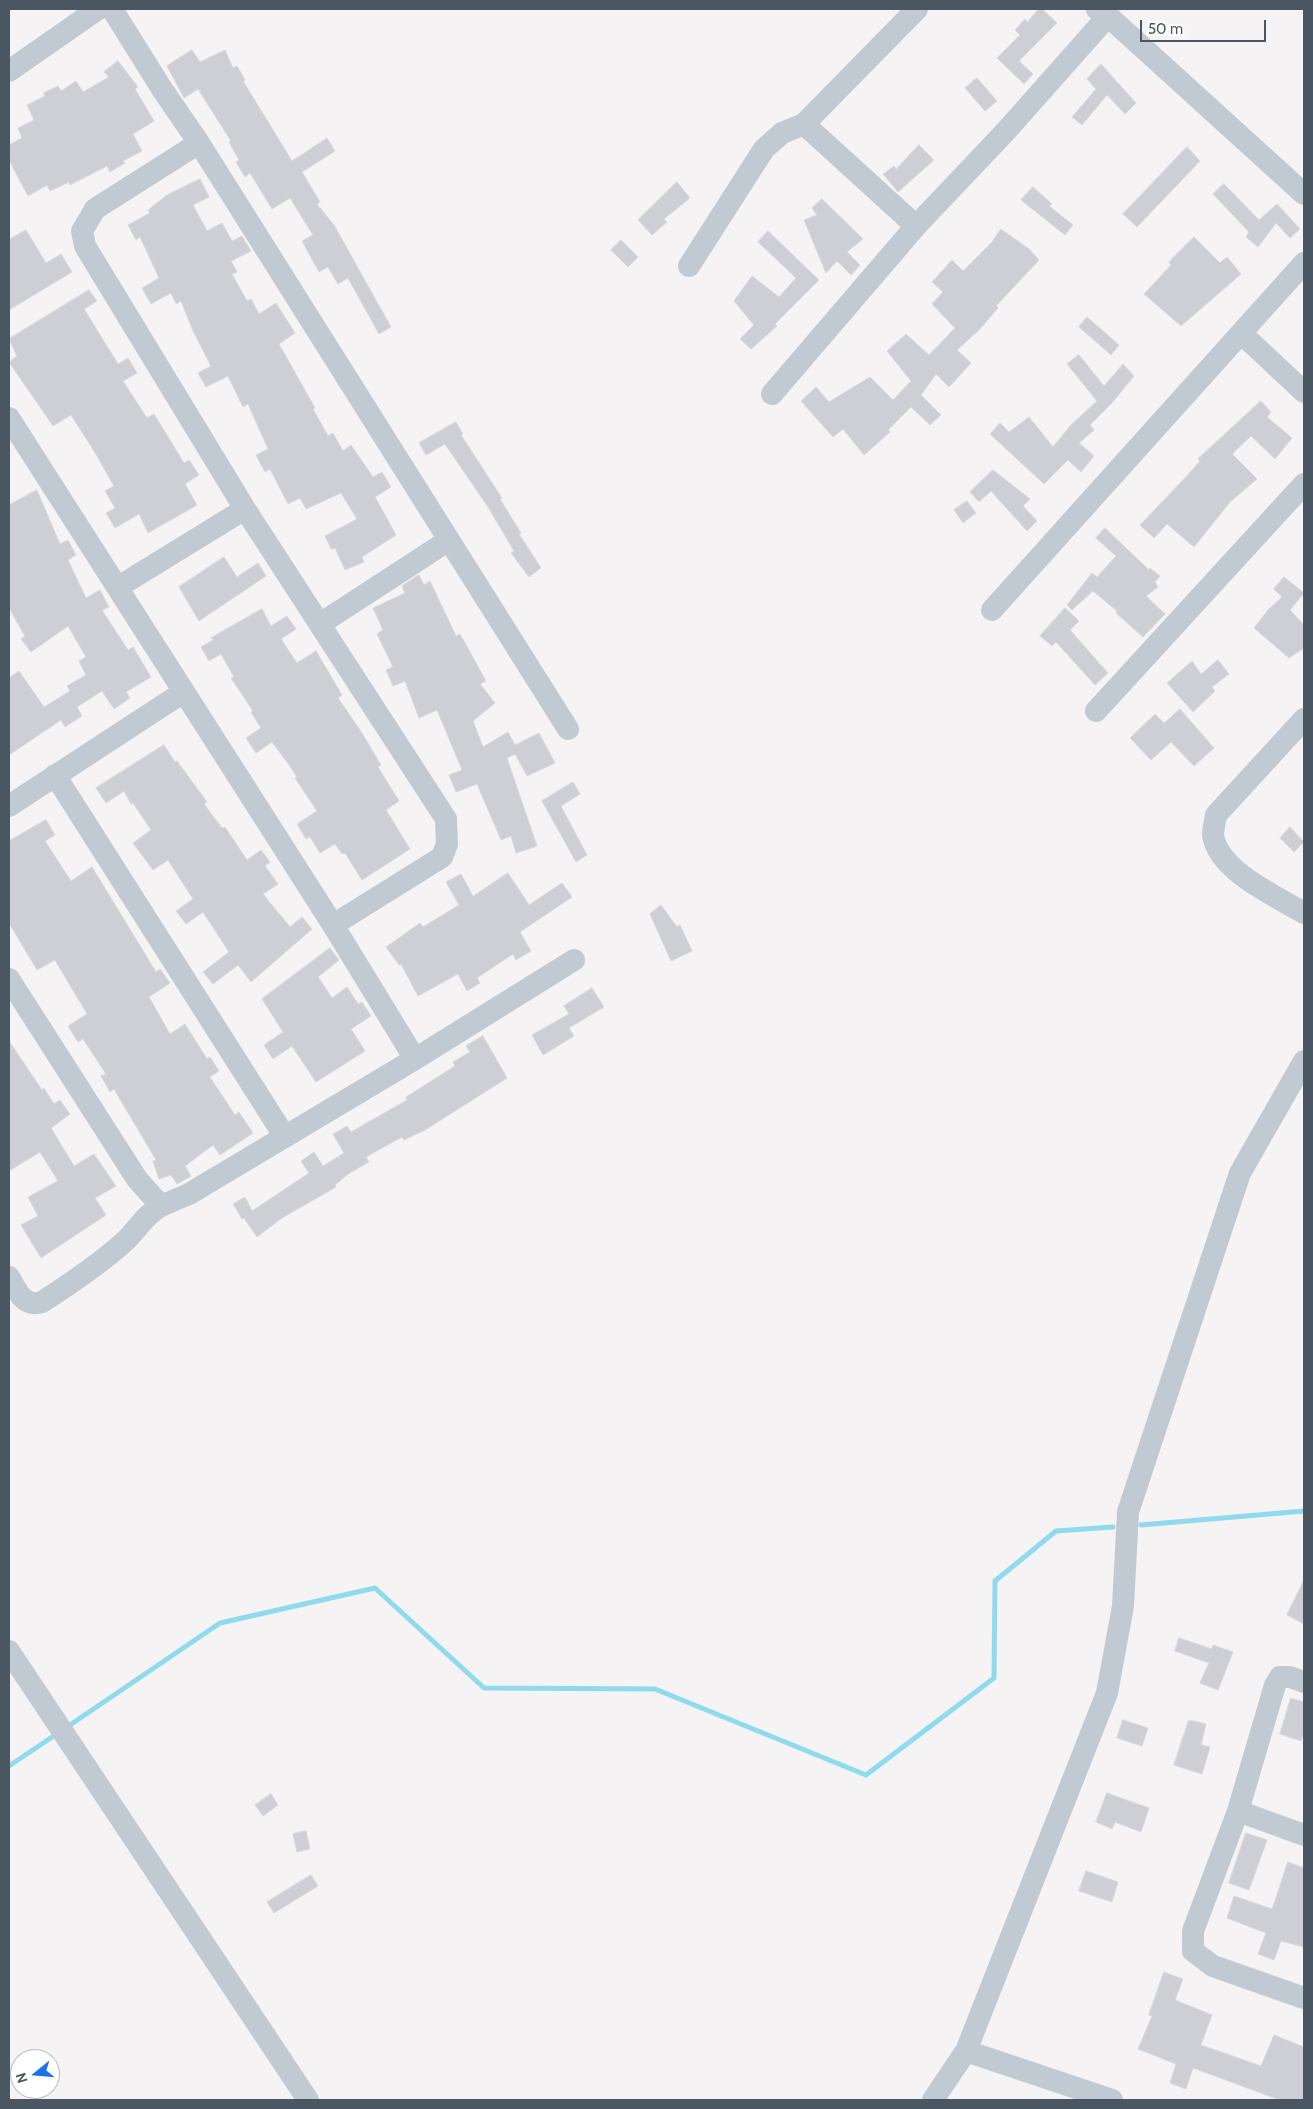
<!DOCTYPE html>
<style>
body{margin:0}
#map{position:relative;width:1313px;height:2109px;overflow:hidden;background:#f5f3f3;font-family:Cabin,sans-serif}
canvas{display:block}
.frame{position:absolute;inset:0;border:10px solid #4a5661;pointer-events:none}
.north{position:absolute;left:10px;top:2049px;width:50px;height:50px;box-sizing:border-box;background:#fff;border:1px solid #b7bbc0;border-radius:50%;rotate:253deg;font-size:14px;font-weight:700;line-height:20px;text-align:center;color:#4a5661}
.north::after{content:'';display:block;margin:auto;width:18px;height:22px;background:#1a73e8;clip-path:polygon(50% 0,100% 100%,50% 72%,0 100%)}
.scale{position:absolute;left:1140px;top:20px;width:126px;height:22px;box-sizing:border-box;border:2px solid #4a5661;border-top:0;padding-left:6px;font-size:15px;line-height:18px;white-space:nowrap;color:#4a5661;-webkit-text-stroke:4px #fff;paint-order:stroke}
</style>
<div id="map">
<canvas width="1313" height="2109"></canvas>
<div class="frame"></div>
<div class="north">N</div>
<div class="scale">50 m</div>
</div>
<script>
const ctx = document.querySelector('canvas').getContext('2d');
ctx.lineJoin = 'round';
function stroke(path, color, width, dash) {
  ctx.strokeStyle = color;
  ctx.lineWidth = width;
  ctx.lineCap = dash ? 'butt' : 'round';
  ctx.setLineDash(dash || []);
  ctx.stroke(path);
}
function fill(path, color) {
  ctx.fillStyle = color;
  ctx.fill(path, 'evenodd');
}
const stream = new Path2D(`
 M 1141,1525 L 1304,1511
 M 67,1727 L 220,1623 L 375,1588 L 484,1688 L 655,1689 L 866,1775 L 994,1678 L 995,1581 L 1056,1531 L 1113,1527
 M 9,1766 L 58,1733`);
const building = new Path2D(`
 M 1039,9 L 1042,9 L 1057,23 L 1019,61 L 1033,74 L 1024,84 L 997,58 L 1020,35 L 1015,30 L 1025,19 L 1027,22 Z
 M 192,50 L 200,62 L 225,50 L 233,68 L 237,66 L 245,80 L 243,81 L 292,161 L 327,138 L 335,151 L 302,172 L 320,202 L 317,204 L 334,225 L 391,327 L 379,334 L 348,278 L 338,284 L 328,267 L 319,272 L 302,241 L 313,235 L 300,214 L 290,198 L 272,209 L 250,173 L 245,177 L 236,162 L 239,160 L 229,142 L 231,141 L 198,89 L 184,98 L 167,66 Z
 M 118,61 L 138,87 L 135,89 L 154,121 L 133,134 L 142,151 L 123,161 L 125,163 L 110,172 L 107,166 L 70,185 L 69,182 L 50,191 L 47,185 L 28,196 L 9,160 L 9,145 L 22,138 L 18,128 L 34,120 L 27,105 L 45,96 L 43,93 L 58,86 L 61,91 L 76,81 L 83,92 L 109,77 L 104,72 Z
 M 1101,64 L 1136,103 L 1125,114 L 1107,95 L 1082,125 L 1072,117 L 1096,89 L 1087,79 Z
 M 977,78 L 997,101 L 985,111 L 965,88 Z
 M 919,145 L 934,160 L 898,192 L 883,174 L 894,166 L 896,169 Z
 M 1187,147 L 1200,161 L 1137,227 L 1123,214 Z
 M 200,179 L 209,197 L 193,205 L 207,231 L 222,223 L 232,241 L 242,236 L 251,251 L 231,261 L 237,272 L 232,274 L 247,301 L 251,299 L 259,314 L 276,303 L 295,333 L 279,344 L 315,408 L 313,409 L 328,436 L 333,433 L 343,451 L 351,445 L 373,477 L 382,472 L 391,487 L 375,497 L 396,535 L 362,557 L 364,562 L 345,570 L 335,548 L 331,549 L 325,536 L 357,519 L 341,493 L 306,509 L 300,498 L 288,504 L 270,469 L 265,472 L 256,455 L 268,449 L 248,404 L 243,407 L 228,376 L 206,387 L 198,373 L 211,366 L 193,331 L 181,301 L 176,304 L 171,293 L 151,304 L 142,288 L 159,278 L 140,237 L 136,240 L 128,225 L 150,213 L 148,210 L 167,195 Z
 M 677,182 L 690,198 L 664,219 L 667,222 L 652,235 L 638,220 Z
 M 1224,184 L 1259,220 L 1277,204 L 1300,229 L 1290,238 L 1276,223 L 1258,247 L 1246,237 L 1249,232 L 1213,194 Z
 M 1033,187 L 1052,204 L 1049,206 L 1073,225 L 1065,235 L 1021,200 Z
 M 822,199 L 863,239 L 847,252 L 860,265 L 851,275 L 837,261 L 826,273 L 804,220 L 817,215 L 812,208 Z
 M 1001,229 L 1029,249 L 1039,260 L 996,306 L 998,308 L 980,329 L 957,350 L 971,363 L 949,387 L 936,374 L 921,395 L 941,415 L 930,425 L 911,407 L 888,430 L 890,432 L 864,455 L 843,429 L 833,437 L 801,401 L 816,387 L 829,402 L 870,377 L 893,400 L 911,381 L 887,351 L 906,334 L 929,355 L 955,328 L 932,304 L 943,292 L 932,282 L 952,260 L 963,271 L 992,242 Z
 M 26,230 L 46,263 L 61,254 L 72,272 L 9,310 L 9,240 Z
 M 768,231 L 819,280 L 775,324 L 777,326 L 751,349 L 740,339 L 754,325 L 734,301 L 752,276 L 779,297 L 796,278 L 758,242 Z
 M 1194,237 L 1220,263 L 1227,257 L 1241,274 L 1181,326 L 1144,294 L 1171,265 L 1169,262 Z
 M 621,240 L 638,257 L 628,267 L 611,250 Z
 M 89,290 L 97,301 L 84,309 L 118,364 L 128,358 L 137,373 L 123,381 L 147,418 L 154,414 L 184,463 L 189,460 L 199,475 L 185,484 L 197,505 L 148,533 L 139,514 L 115,528 L 106,513 L 115,508 L 105,491 L 114,486 L 94,451 L 71,415 L 53,426 L 9,362 L 17,356 L 9,339 Z
 M 1087,317 L 1119,345 L 1111,355 L 1079,327 Z
 M 1079,355 L 1104,386 L 1123,364 L 1134,376 L 1111,404 L 1090,425 L 1094,430 L 1079,443 L 1094,456 L 1081,472 L 1068,460 L 1044,484 L 990,434 L 1000,423 L 1009,432 L 1029,417 L 1053,447 L 1070,426 L 1097,401 L 1067,364 Z
 M 1261,401 L 1271,412 L 1267,417 L 1292,438 L 1275,459 L 1251,436 L 1233,453 L 1233,455 L 1257,479 L 1230,502 L 1194,547 L 1167,524 L 1154,538 L 1140,525 L 1185,478 L 1200,461 L 1198,459 Z
 M 456,422 L 463,434 L 461,435 L 502,498 L 500,499 L 521,533 L 519,534 L 541,568 L 529,577 L 511,553 L 514,551 L 488,507 L 445,444 L 426,455 L 419,443 Z
 M 993,470 L 1030,499 L 1023,506 L 1037,521 L 1027,531 L 991,491 L 979,502 L 970,492 Z
 M 37,490 L 60,544 L 68,540 L 76,555 L 68,560 L 86,598 L 100,590 L 109,607 L 102,610 L 128,650 L 133,647 L 151,677 L 126,692 L 130,698 L 114,709 L 102,691 L 77,707 L 82,716 L 65,727 L 61,720 L 9,755 L 9,678 L 19,671 L 44,707 L 70,691 L 67,686 L 86,675 L 79,661 L 86,657 L 68,626 L 31,652 L 21,639 L 25,636 L 9,608 L 9,505 Z
 M 967,501 L 976,513 L 963,523 L 954,510 Z
 M 1105,528 L 1149,570 L 1150,568 L 1160,576 L 1155,582 L 1158,587 L 1146,596 L 1165,614 L 1143,637 L 1116,613 L 1117,611 L 1093,591 L 1072,610 L 1067,605 L 1092,573 L 1097,577 L 1116,556 L 1096,538 Z
 M 224,557 L 237,577 L 258,563 L 266,576 L 199,621 L 179,587 Z
 M 419,575 L 424,585 L 430,581 L 456,636 L 460,634 L 486,681 L 480,684 L 495,703 L 473,721 L 483,747 L 508,732 L 515,745 L 539,733 L 555,763 L 527,776 L 515,754 L 507,758 L 537,846 L 516,853 L 511,836 L 501,840 L 477,784 L 456,792 L 449,775 L 462,770 L 437,710 L 419,718 L 405,681 L 393,686 L 386,670 L 393,667 L 377,634 L 383,630 L 373,608 L 405,593 L 402,586 Z
 M 1284,577 L 1304,593 L 1290,610 L 1304,625 L 1304,648 L 1289,658 L 1254,628 L 1268,610 L 1282,597 L 1274,589 Z
 M 1065,608 L 1079,621 L 1070,630 L 1108,673 L 1095,685 L 1056,642 L 1052,646 L 1040,636 Z
 M 262,609 L 271,626 L 287,616 L 296,629 L 281,639 L 297,663 L 316,651 L 342,695 L 338,698 L 360,730 L 381,765 L 378,767 L 399,801 L 386,810 L 410,849 L 362,880 L 345,853 L 342,854 L 335,844 L 320,853 L 310,837 L 306,839 L 297,824 L 317,811 L 295,778 L 297,777 L 287,762 L 272,742 L 256,753 L 246,738 L 261,728 L 251,712 L 253,711 L 231,678 L 234,677 L 221,654 L 209,661 L 201,647 L 213,640 L 211,638 Z
 M 1218,660 L 1229,674 L 1212,687 L 1215,691 L 1193,712 L 1167,683 L 1192,661 L 1201,674 Z
 M 1180,709 L 1214,748 L 1194,766 L 1171,742 L 1151,760 L 1130,738 L 1155,714 L 1164,723 Z
 M 164,745 L 175,762 L 177,761 L 207,802 L 204,804 L 222,828 L 225,827 L 247,860 L 261,850 L 270,862 L 265,866 L 278,884 L 263,894 L 290,927 L 302,917 L 312,929 L 251,982 L 238,965 L 213,984 L 203,972 L 229,952 L 203,912 L 186,924 L 176,911 L 193,899 L 168,860 L 153,870 L 133,843 L 151,830 L 133,803 L 131,804 L 124,791 L 106,803 L 96,788 Z
 M 573,782 L 580,794 L 561,806 L 587,855 L 576,862 L 542,801 Z
 M 46,820 L 55,835 L 45,841 L 71,881 L 92,867 L 156,972 L 160,969 L 170,983 L 149,997 L 170,1034 L 185,1024 L 207,1059 L 210,1057 L 219,1071 L 210,1077 L 235,1115 L 239,1112 L 253,1133 L 220,1155 L 213,1145 L 185,1166 L 191,1176 L 177,1184 L 171,1175 L 159,1179 L 153,1161 L 156,1160 L 114,1089 L 110,1092 L 101,1076 L 106,1074 L 83,1039 L 78,1042 L 68,1026 L 87,1014 L 55,960 L 37,970 L 9,923 L 9,841 Z
 M 1290,827 L 1304,842 L 1294,852 L 1280,838 Z
 M 508,873 L 529,905 L 562,883 L 572,897 L 520,932 L 531,951 L 516,960 L 513,954 L 477,978 L 480,983 L 467,991 L 458,974 L 418,996 L 401,964 L 399,965 L 386,947 L 420,923 L 423,927 L 459,905 L 446,882 L 461,874 L 473,896 Z
 M 661,905 L 677,927 L 680,925 L 692,951 L 671,961 L 650,914 Z
 M 330,948 L 339,960 L 318,977 L 332,998 L 347,987 L 358,1004 L 362,1002 L 371,1016 L 351,1029 L 365,1051 L 316,1082 L 292,1046 L 273,1059 L 264,1045 L 283,1032 L 262,999 Z
 M 592,988 L 604,1007 L 569,1028 L 574,1036 L 543,1055 L 532,1035 L 569,1014 L 564,1006 Z
 M 483,1036 L 507,1078 L 425,1130 L 404,1140 L 402,1137 L 366,1157 L 369,1162 L 348,1174 L 335,1185 L 336,1187 L 282,1218 L 257,1237 L 244,1218 L 242,1219 L 233,1204 L 245,1197 L 252,1211 L 309,1173 L 301,1161 L 314,1152 L 323,1166 L 344,1153 L 333,1134 L 347,1126 L 351,1132 L 407,1100 L 406,1097 L 455,1066 L 453,1062 L 470,1052 L 466,1046 Z
 M 9,1041 L 42,1090 L 44,1088 L 54,1104 L 60,1100 L 70,1114 L 51,1128 L 74,1166 L 94,1154 L 116,1186 L 95,1198 L 106,1215 L 41,1258 L 21,1225 L 38,1216 L 28,1197 L 58,1181 L 40,1152 L 9,1171 Z
 M 1304,1580 L 1304,1624 L 1287,1615 Z
 M 1179,1638 L 1212,1649 L 1213,1645 L 1233,1652 L 1218,1690 L 1200,1683 L 1209,1663 L 1175,1651 Z
 M 1291,1698 L 1304,1702 L 1304,1732 L 1301,1741 L 1280,1734 Z
 M 1123,1720 L 1148,1728 L 1142,1746 L 1117,1738 Z
 M 1189,1720 L 1206,1724 L 1201,1745 L 1210,1747 L 1202,1774 L 1174,1765 Z
 M 1107,1793 L 1149,1808 L 1141,1832 L 1115,1822 L 1112,1829 L 1096,1822 Z
 M 271,1794 L 278,1805 L 263,1816 L 255,1805 Z
 M 306,1831 L 310,1849 L 297,1852 L 293,1834 Z
 M 1246,1833 L 1267,1840 L 1249,1890 L 1229,1883 Z
 M 1288,1862 L 1304,1868 L 1304,1947 L 1281,1941 L 1274,1960 L 1258,1954 L 1266,1933 L 1227,1918 L 1234,1896 L 1272,1909 Z
 M 1086,1871 L 1118,1882 L 1112,1902 L 1079,1891 Z
 M 311,1875 L 318,1886 L 274,1913 L 267,1902 Z
 M 1164,1972 L 1183,1979 L 1175,2000 L 1212,2015 L 1201,2045 L 1261,2066 L 1274,2035 L 1304,2047 L 1304,2100 L 1280,2100 L 1193,2068 L 1186,2089 L 1170,2083 L 1176,2064 L 1138,2049 L 1152,2016 L 1149,2015 Z`);
const minor = new Path2D(`
 M 112,9 L 162,89 L 199,143 L 95,209 L 82,231 L 85,246 L 245,509 L 446,819 L 447,844 L 442,857 L 333,925
 M 1097,9 L 1108,16 L 1304,194
 M 9,71 L 98,9
 M 804,124 L 916,226
 M 199,143 L 568,729
 M 689,266 L 764,149 L 782,133 L 804,124 L 917,9
 M 1242,334 L 1304,392
 M 772,394 L 916,226 L 1006,131 L 1108,16
 M 9,418 L 333,925 L 415,1059
 M 118,587 L 245,509
 M 992,610 L 1304,263
 M 320,624 L 449,540
 M 1096,711 L 1304,484
 M 1304,719 L 1216,815 C 1215,821 1213,829 1213,835 C 1218,871 1276,896 1304,913
 M 55,775 L 285,1137
 M 9,806 L 182,693
 M 9,979 L 137,1179 L 161,1206 L 189,1194 L 415,1059 L 574,960
 M 9,1277 C 17,1290 23,1308 42,1302 C 70,1284 97,1266 123,1243 C 137,1231 144,1215 161,1206
 M 9,1651 L 308,2100
 M 1304,1682 L 1290,1677 L 1280,1677 L 1275,1685 L 1238,1811 L 1193,1931 L 1193,1951 L 1213,1966 L 1304,1998
 M 1238,1811 L 1304,1835
 M 966,2051 L 1112,2100
 M 933,2100 L 966,2051 L 1107,1693 L 1123,1606 L 1128,1512 L 1240,1173 L 1304,1061`);
stroke(stream, '#90daee', 5);
fill(building, '#cdcfd5');
stroke(building, '#d7d9de', 1);
stroke(minor, '#c1cad2', 22);
</script>
